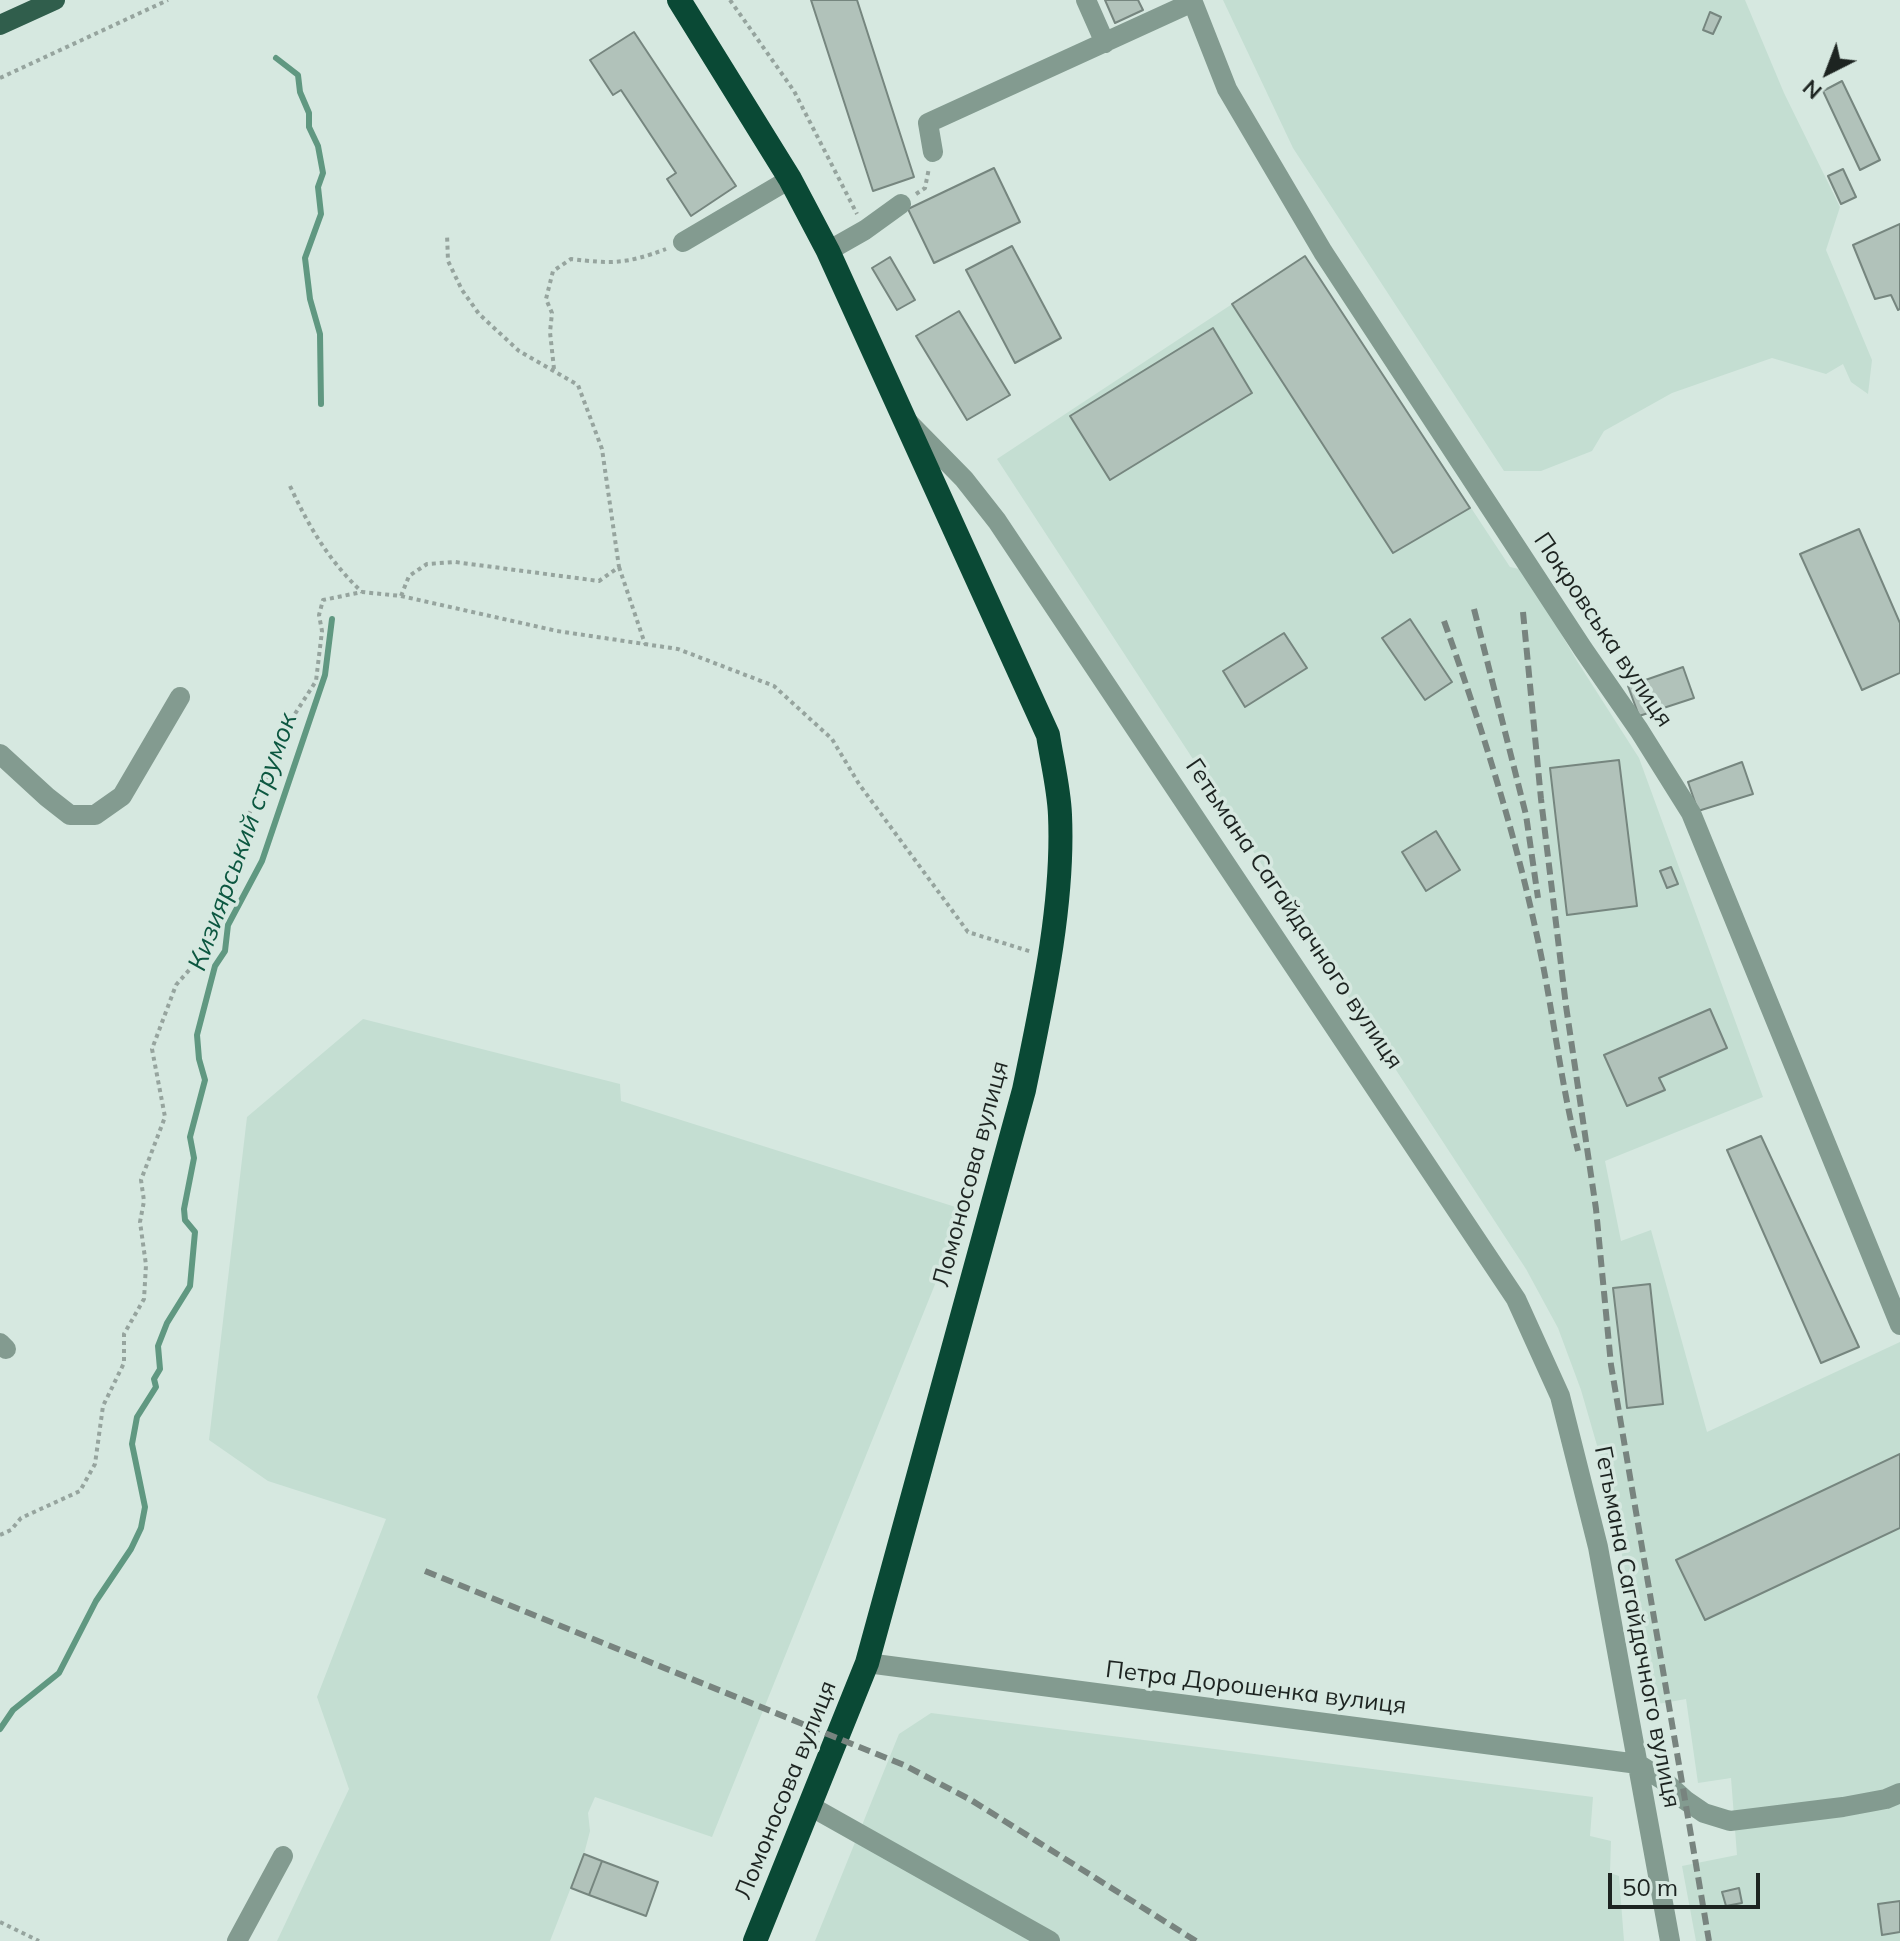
<!DOCTYPE html>
<meta charset="utf-8">
<style>
body{margin:0}
#map{position:relative;width:1900px;height:1941px;overflow:hidden;background:#d6e8e0;font-family:Mulish,sans-serif}
canvas{display:block}
.north{position:absolute;left:1788px;top:32px;width:80px;height:80px;-webkit-text-stroke:6px #d6e8e0;paint-order:stroke;rotate:222deg;font-size:22px;font-weight:700;line-height:32px;text-align:center;color:#1d2421}
.north::after{content:'';display:block;margin:auto;width:28px;height:36px;background:#1d2421;clip-path:polygon(50% 0,100% 100%,50% 72%,0 100%)}
.scale{position:absolute;left:1608px;top:1873px;width:152px;height:36px;box-sizing:border-box;border:4px solid #1d2421;border-top:0;padding-left:10px;font-size:24px;line-height:28px;white-space:nowrap;color:#1d2421;-webkit-text-stroke:6px #d6e8e0;paint-order:stroke}
</style>
<div id="map">
<canvas width="1900" height="1941"></canvas>
<div class="north">N</div>
<div class="scale">50 m</div>
</div>
<script>
const ctx = document.querySelector('canvas').getContext('2d');
ctx.lineJoin = 'round';
function fill(path, color) {
  ctx.fillStyle = color;
  ctx.fill(path, 'evenodd');
}
function stroke(path, color, width, dash) {
  ctx.strokeStyle = color;
  ctx.lineWidth = width;
  ctx.lineCap = dash ? 'butt' : 'round';
  ctx.setLineDash(dash || []);
  ctx.stroke(path);
}
function label(font, color, halo, rows, align = 'center') {
  ctx.font = font + ' Mulish,sans-serif';
  ctx.lineWidth = 7;
  ctx.setLineDash([]);
  ctx.textBaseline = 'middle';
  ctx.strokeStyle = halo;
  ctx.fillStyle = color;
  for (const [text, x, y, turn = 0] of rows) {
    ctx.save();
    ctx.translate(x, y);
    ctx.rotate((+turn || 0) * Math.PI / 180);
    ctx.textAlign = isNaN(turn) ? turn : align;
    if (halo) ctx.strokeText(text, 0, 0);
    ctx.fillText(text, 0, 0);
    ctx.restore();
  }
}
const built = new Path2D(`
 M 1223,0 L 1745,0 L 1784,93 L 1840,207 L 1826,250 L 1872,360 L 1868,394 L 1851,382 L 1843,364 L 1826,374 L 1772,358 L 1672,393 L 1604,431 L 1592,451 L 1541,471 L 1504,471 L 1293,148 Z
 M 1305,256 L 1510,567 L 1524,570 L 1577,661 L 1639,758 L 1763,1097 L 1605,1161 L 1621,1241 L 1651,1230 L 1707,1432 L 1900,1342 L 1900,1941 L 1696,1941 L 1682,1866 L 1737,1855 L 1731,1778 L 1698,1783 L 1686,1699 L 1652,1705 L 1607,1480 L 1581,1390 L 1558,1328 L 1526,1269 L 997,459 Z
 M 363,1019 L 620,1084 L 621,1101 L 965,1210 L 712,1837 L 595,1797 L 588,1813 L 590,1831 L 584,1854 L 550,1941 L 277,1941 L 349,1789 L 317,1697 L 386,1519 L 268,1481 L 209,1440 L 247,1117 Z
 M 931,1713 L 1593,1797 L 1590,1836 L 1611,1841 L 1610,1873 L 1619,1876 L 1624,1941 L 815,1941 L 899,1734 Z`);
const stream = new Path2D(`
 M 276,58 L 298,75 L 300,92 L 309,113 L 309,127 L 318,146 L 323,173 L 318,187 L 321,214 L 305,258 L 310,299 L 320,334 L 321,404
 M 0,1729 L 13,1710 L 59,1673 L 96,1601 L 131,1549 L 141,1528 L 145,1507 L 132,1444 L 137,1417 L 156,1387 L 154,1379 L 160,1369 L 158,1346 L 167,1323 L 190,1286 L 195,1232 L 185,1220 L 184,1209 L 194,1158 L 190,1137 L 205,1080 L 199,1059 L 197,1035 L 215,966 L 225,951 L 228,925 L 262,861 L 325,675 L 332,619`);
const building = new Path2D(`
 M 811,0 L 857,0 L 914,177 L 873,191 Z
 M 1105,0 L 1138,0 L 1143,10 L 1115,23 Z
 M 1710,12 L 1721,17 L 1713,34 L 1703,30 Z
 M 634,32 L 736,186 L 691,216 L 667,179 L 676,173 L 621,90 L 613,95 L 590,60 Z
 M 1842,81 L 1880,160 L 1860,170 L 1823,91 Z
 M 994,168 L 1020,222 L 934,263 L 908,209 Z
 M 1843,169 L 1856,197 L 1841,204 L 1828,176 Z
 M 1900,224 L 1900,309 L 1898,310 L 1891,295 L 1875,299 L 1853,245 Z
 M 1012,246 L 1061,338 L 1015,363 L 966,270 Z
 M 1305,256 L 1470,508 L 1393,553 L 1232,304 Z
 M 890,257 L 915,300 L 897,310 L 872,268 Z
 M 959,311 L 1010,395 L 967,420 L 916,336 Z
 M 1213,328 L 1252,393 L 1110,480 L 1070,416 Z
 M 1859,529 L 1900,623 L 1900,673 L 1862,690 L 1800,554 Z
 M 1410,619 L 1452,682 L 1425,700 L 1382,638 Z
 M 1284,633 L 1307,668 L 1245,707 L 1223,671 Z
 M 1683,667 L 1694,698 L 1639,716 L 1628,686 Z
 M 1619,760 L 1637,906 L 1567,915 L 1550,768 Z
 M 1742,762 L 1753,794 L 1698,811 L 1688,782 Z
 M 1436,831 L 1460,870 L 1426,891 L 1402,852 Z
 M 1671,867 L 1678,884 L 1667,888 L 1660,871 Z
 M 1710,1009 L 1727,1048 L 1659,1078 L 1665,1090 L 1627,1106 L 1604,1055 Z
 M 1761,1136 L 1859,1347 L 1821,1363 L 1727,1150 Z
 M 1650,1284 L 1663,1404 L 1627,1408 L 1613,1288 Z
 M 1900,1454 L 1900,1528 L 1705,1620 L 1676,1560 Z
 M 584,1854 L 602,1861 L 589,1895 L 571,1888 Z
 M 602,1861 L 658,1882 L 646,1916 L 589,1895 Z
 M 1739,1888 L 1742,1903 L 1726,1906 L 1722,1892 Z
 M 1900,1901 L 1900,1932 L 1882,1935 L 1878,1904 Z`);
const path = new Path2D(`
 M 730,0 L 794,91 L 857,214
 M 0,78 L 168,0
 M 916,194 L 925,188 L 929,168
 M 554,369 L 550,332 L 552,313 L 546,299 L 553,271 L 571,259 C 612,264 626,264 666,249
 M 290,486 C 309,527 329,561 362,592
 M 619,567 L 645,644
 M 401,596 L 409,576 L 427,564 L 455,562 L 599,581 L 619,567 L 602,449 L 578,385 L 519,351 L 479,314 L 462,290 L 448,261 L 447,234
 M 0,1535 L 11,1530 L 21,1518 L 80,1491 L 95,1464 L 103,1406 L 124,1363 L 124,1334 L 144,1299 L 146,1265 L 140,1222 L 144,1201 L 141,1180 L 165,1117 L 152,1049 L 176,985 L 213,943 L 222,906 L 232,898 L 241,866 L 249,814 L 279,752 L 284,731 L 316,681 L 322,631 L 319,615 L 323,600 L 362,592 L 401,596 L 557,631 L 678,649 L 774,686 L 832,739 L 859,784 L 968,932 L 1032,952
 M 0,1922 L 39,1941`);
const minor = new Path2D(`
 M 1086,0 L 1105,43
 M 1192,0 L 1227,89 L 1323,252 L 1583,649 L 1639,730 L 1691,813 L 1900,1325
 M 933,152 L 928,123 L 1193,2
 M 683,242 L 790,179
 M 828,251 L 865,230 L 901,204
 M 909,423 L 964,479 L 997,521 L 1516,1299 L 1560,1396 L 1598,1547 L 1670,1941
 M 0,754 L 47,797 L 70,815 L 95,815 L 122,796 L 180,697
 M 0,1343 L 6,1349
 M 867,1663 L 1638,1764 L 1663,1780 L 1685,1800 L 1704,1813 L 1730,1821 L 1843,1807 L 1886,1799 L 1900,1793
 M 810,1806 L 1050,1941
 M 237,1941 L 283,1856`);
const major = new Path2D(`
 M 0,25 L 55,0`);
const highway = new Path2D(`
 M 679,0 L 790,179 L 828,251 L 1048,735 C 1052,761 1059,789 1060,815 C 1064,904 1042,1003 1024,1090 L 867,1663 L 755,1941`);
const rail = new Path2D(`
 M 1474,609 L 1526,815 L 1538,898
 M 1523,612 L 1541,799 L 1566,1006 L 1596,1209 L 1611,1365 L 1709,1941
 M 1444,621 C 1481,725 1514,829 1537,936 C 1553,1008 1560,1081 1578,1151
 M 425,1571 L 904,1765 L 971,1800 L 1196,1941`);
const streetNames = [
 ["Покровська вулиця",1603,630,56],
 ["Гетьмана Сагайдачного вулиця",1294,914,56],
 ["Ломоносова вулиця",971,1174,-75],
 ["Гетьмана Сагайдачного вулиця",1637,1627,79],
 ["Петра Дорошенка вулиця",1256,1688,7],
 ["Ломоносова вулиця",786,1790,-68]
];
const waterNames = [
 ["Кизиярський струмок",243,842,-70]
];
fill(built, '#c4ded2');
stroke(stream, '#609881', 6);
fill(building, '#b1c2ba');
stroke(building, '#76867f', 2);
stroke(path, '#96a49e', 4, [4, 4]);
stroke(minor, '#839b90', 20);
stroke(major, '#305e4c', 20);
stroke(highway, '#0a4935', 24);
stroke(rail, '#78847f', 6, [12, 6]);
label('24px', '#1d2421', '#d6e8e0', streetNames);
label('italic 26px', '#0c5740', '#d6e8e0', waterNames);
</script>
